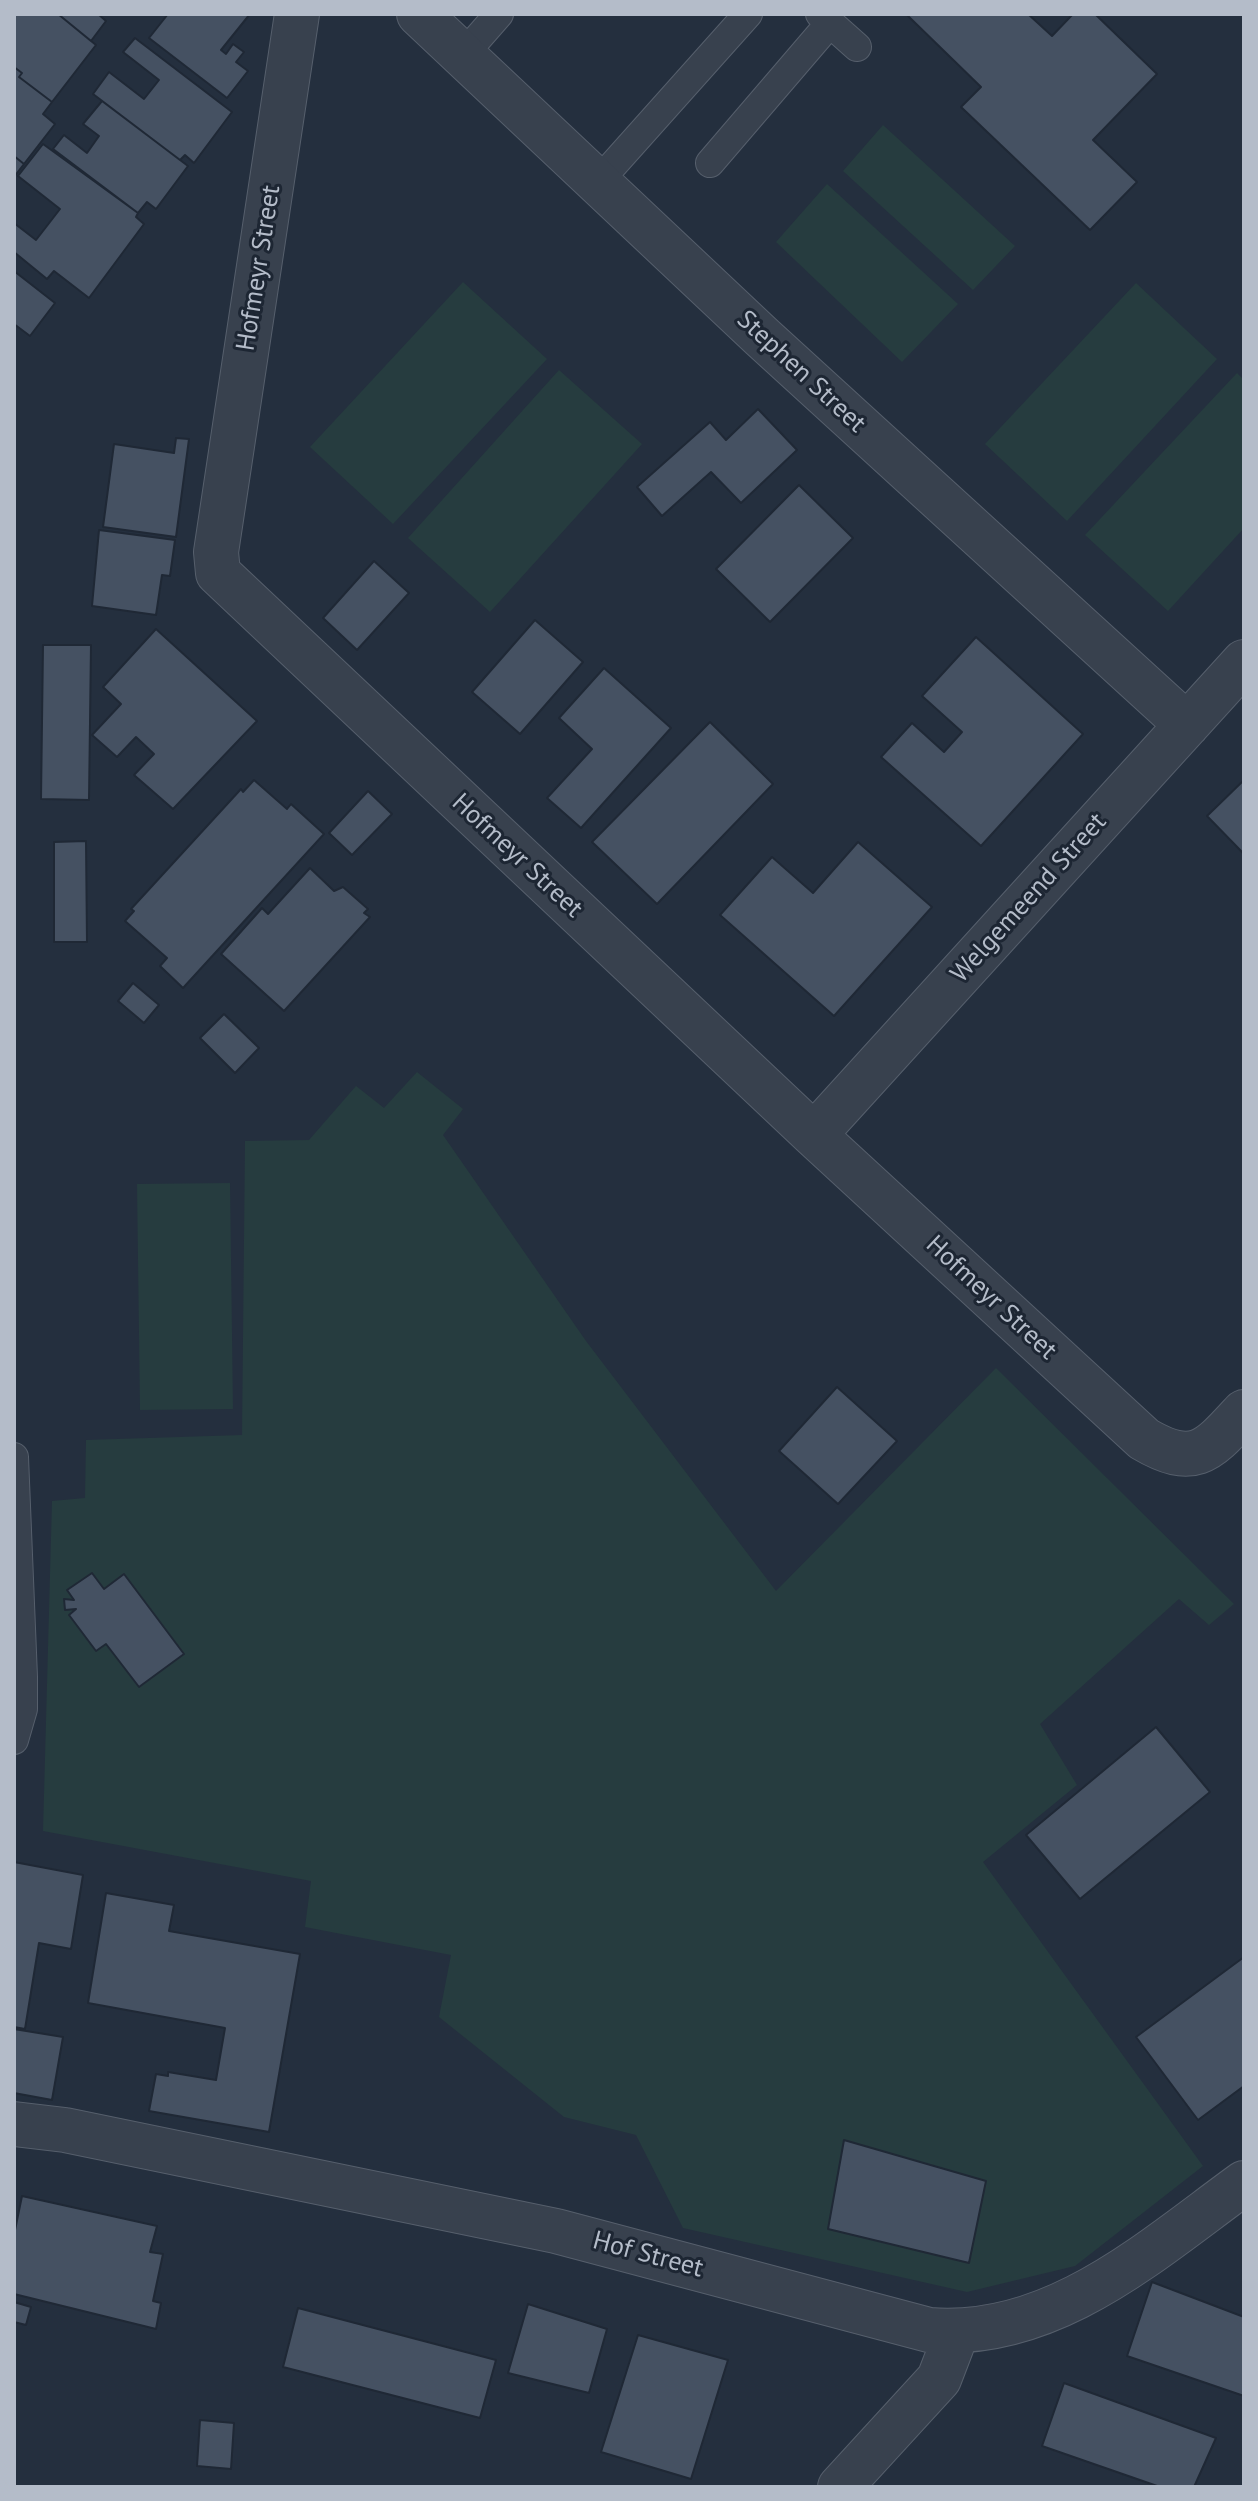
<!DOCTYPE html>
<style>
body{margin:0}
#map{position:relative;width:1258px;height:2501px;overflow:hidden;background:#242f3e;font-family:"PT Sans",sans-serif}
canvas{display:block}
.frame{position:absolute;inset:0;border:16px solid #b4bcc9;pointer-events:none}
</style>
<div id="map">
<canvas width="1258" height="2501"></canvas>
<div class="frame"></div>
</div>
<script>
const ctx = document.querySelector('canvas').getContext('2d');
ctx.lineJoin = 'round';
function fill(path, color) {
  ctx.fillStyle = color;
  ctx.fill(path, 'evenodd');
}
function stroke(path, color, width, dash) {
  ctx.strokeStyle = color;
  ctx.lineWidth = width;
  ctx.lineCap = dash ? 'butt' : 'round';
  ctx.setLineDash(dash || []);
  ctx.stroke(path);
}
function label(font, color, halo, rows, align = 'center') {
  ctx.font = font + ' "PT Sans",sans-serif';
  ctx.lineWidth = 6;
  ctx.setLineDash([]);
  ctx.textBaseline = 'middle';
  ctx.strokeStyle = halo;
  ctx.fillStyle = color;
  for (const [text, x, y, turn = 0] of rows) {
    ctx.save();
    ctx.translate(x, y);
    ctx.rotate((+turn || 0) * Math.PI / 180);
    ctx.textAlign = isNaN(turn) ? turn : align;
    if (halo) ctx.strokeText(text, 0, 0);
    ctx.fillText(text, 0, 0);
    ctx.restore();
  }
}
const green = new Path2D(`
 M 883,125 L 1015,246 L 973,290 L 843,171 Z
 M 827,184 L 958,304 L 902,362 L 776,242 Z
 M 463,282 L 547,359 L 393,524 L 310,447 Z
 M 1136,283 L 1217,359 L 1067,521 L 985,444 Z
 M 559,370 L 642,444 L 490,612 L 408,538 Z
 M 1237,373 L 1244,380 L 1244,528 L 1168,611 L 1085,535 Z
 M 417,1072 L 463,1109 L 443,1135 L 586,1341 L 776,1591 L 996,1368 L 1234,1604 L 1209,1625 L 1179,1599 L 1040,1724 L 1077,1785 L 983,1862 L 1203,2166 L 1075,2266 L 967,2292 L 683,2228 L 636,2135 L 564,2117 L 439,2017 L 451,1955 L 305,1927 L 311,1881 L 43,1831 L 52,1501 L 85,1498 L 86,1440 L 242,1435 L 245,1141 L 309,1140 L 356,1086 L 384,1108 Z
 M 230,1183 L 233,1409 L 140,1410 L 137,1184 Z`);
const building = new Path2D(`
 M 14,14 L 58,14 L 96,45 L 52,102 L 19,77 L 22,73 L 14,67 Z
 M 58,14 L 98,14 L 106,21 L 91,41 Z
 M 168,14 L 250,14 L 221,50 L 226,54 L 233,44 L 244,52 L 236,62 L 248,71 L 227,98 L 149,38 Z
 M 906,14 L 1028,14 L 1052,36 L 1073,14 L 1095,14 L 1157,74 L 1093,140 L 1137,182 L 1090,230 L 961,107 L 981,87 Z
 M 135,38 L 232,112 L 194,163 L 185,155 L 180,160 L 93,94 L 109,72 L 144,99 L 159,80 L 123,52 Z
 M 14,67 L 22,73 L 19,77 L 52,102 L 43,114 L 55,124 L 24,164 L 14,156 Z
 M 102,101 L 188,166 L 156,209 L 147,202 L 138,213 L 53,149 L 64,135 L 87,153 L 99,136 L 83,124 Z
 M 43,144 L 138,213 L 136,217 L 144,224 L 89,298 L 54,271 L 47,279 L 14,252 L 14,223 L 36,240 L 60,209 L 18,176 Z
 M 14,156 L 24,164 L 14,177 Z
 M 14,271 L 55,303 L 30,336 L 14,324 Z
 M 758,409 L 797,450 L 741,503 L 711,472 L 662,516 L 637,487 L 710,422 L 726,440 Z
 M 176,438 L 189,439 L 176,537 L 103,527 L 114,444 L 174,453 Z
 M 799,485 L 853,538 L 770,622 L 716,569 Z
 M 99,530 L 175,540 L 170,576 L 162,575 L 156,615 L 92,606 Z
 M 374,561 L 409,593 L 357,650 L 323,618 Z
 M 535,620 L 583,662 L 520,734 L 472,692 Z
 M 156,629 L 257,721 L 173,809 L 134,775 L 154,754 L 136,737 L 117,757 L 92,735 L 121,704 L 103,687 Z
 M 976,637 L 1083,734 L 981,846 L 881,757 L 912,723 L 944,752 L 962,732 L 922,696 Z
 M 43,645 L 91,645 L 89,800 L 41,799 Z
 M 604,668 L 671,728 L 581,828 L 547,798 L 592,749 L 559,718 Z
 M 710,722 L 773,784 L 657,904 L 592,842 Z
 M 254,780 L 287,809 L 291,804 L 324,834 L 183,988 L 160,966 L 167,958 L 125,921 L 134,911 L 131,909 L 241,789 L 243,792 Z
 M 1244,780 L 1244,854 L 1207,816 Z
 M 368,791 L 392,814 L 352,855 L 329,833 Z
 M 86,841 L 87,942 L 54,942 L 54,842 Z
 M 858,842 L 932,907 L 834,1016 L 720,915 L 772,857 L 813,893 Z
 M 310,868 L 334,891 L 343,887 L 368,909 L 364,913 L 370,917 L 284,1011 L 221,954 L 262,908 L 268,914 Z
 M 133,983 L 159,1005 L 144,1023 L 118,1001 Z
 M 224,1014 L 259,1048 L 235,1073 L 200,1038 Z
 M 837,1387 L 897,1441 L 838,1504 L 779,1451 Z
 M 92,1573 L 104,1589 L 124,1574 L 184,1654 L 139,1687 L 106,1644 L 96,1651 L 69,1615 L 76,1609 L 65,1610 L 64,1599 L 74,1600 L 67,1590 Z
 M 1156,1727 L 1210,1792 L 1080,1899 L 1026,1835 Z
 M 14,1862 L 83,1875 L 71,1949 L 39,1943 L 25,2029 L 14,2027 Z
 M 106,1893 L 174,1905 L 169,1931 L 300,1954 L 269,2132 L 149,2111 L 156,2074 L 168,2076 L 168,2072 L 216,2080 L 225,2028 L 88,2003 Z
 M 1244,1957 L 1244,2086 L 1198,2120 L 1136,2037 Z
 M 14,2029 L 63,2037 L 52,2100 L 14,2093 Z
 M 844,2140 L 986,2181 L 969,2263 L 828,2229 Z
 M 22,2196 L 157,2226 L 150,2252 L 163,2254 L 153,2301 L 161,2303 L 156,2329 L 14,2294 L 14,2235 Z
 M 1152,2282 L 1244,2317 L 1244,2396 L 1127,2356 Z
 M 14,2302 L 31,2307 L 26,2325 L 14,2322 Z
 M 528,2304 L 607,2329 L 589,2393 L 508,2373 Z
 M 298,2308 L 496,2360 L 480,2418 L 283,2367 Z
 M 638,2335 L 728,2360 L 691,2479 L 601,2452 Z
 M 1064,2383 L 1216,2438 L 1194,2487 L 1160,2487 L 1042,2446 Z
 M 200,2420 L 234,2423 L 231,2469 L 197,2466 Z`);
const service = new Path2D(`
 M 820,14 L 857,47
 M 464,54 L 499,14
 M 710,163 L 830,23
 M 597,183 L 748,14
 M 14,1457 L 23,1677 L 23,1709 L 14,1740`);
const minor = new Path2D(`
 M 297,14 L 216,552 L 218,573 L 814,1135 L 1144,1439 C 1195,1469 1209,1450 1244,1412
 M 419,14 L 762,337 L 1187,725
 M 814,1135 L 1244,662
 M 14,2124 L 65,2130 L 556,2231 L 929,2330 C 1053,2340 1150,2251 1244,2183
 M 840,2487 L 939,2379 L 957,2332`);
const streetNames = [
 ["Hofmeyr Street",259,268,-81],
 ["Stephen Street",801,372,43],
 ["Hofmeyr Street",517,856,43],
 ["Welgemeend Street",1029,898,-48],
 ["Hofmeyr Street",991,1298,43],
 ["Hof Street",648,2255,15]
];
fill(green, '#263c3f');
fill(building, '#455162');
stroke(building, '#1f2835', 2);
stroke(service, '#565f6c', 30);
stroke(minor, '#565f6c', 46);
stroke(service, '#38414e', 28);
stroke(minor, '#38414e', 44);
label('26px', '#b4bcc9', '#1d2633', streetNames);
</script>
